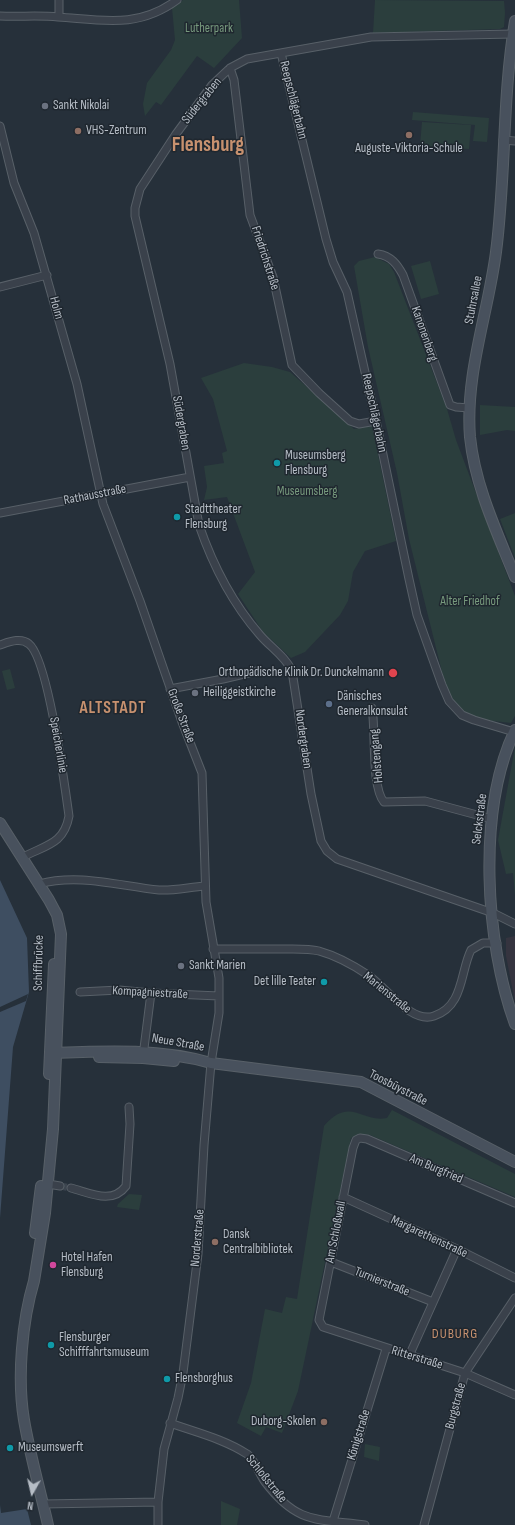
<!DOCTYPE html>
<meta charset="utf-8">
<style>
body{margin:0}
#map{position:relative;width:515px;height:1525px;overflow:hidden;background:#26303a;font-family:"Sofia Sans Condensed",sans-serif}
canvas{display:block}
.north{position:absolute;left:12px;top:1473px;width:40px;height:40px;-webkit-text-stroke:3px #1f272f;paint-order:stroke;rotate:188deg;font-size:11px;font-weight:700;line-height:16px;text-align:center;color:#b6bdc6}
.north::after{content:'';display:block;margin:auto;width:14px;height:18px;background:#b6bdc6;clip-path:polygon(50% 0,100% 100%,50% 72%,0 100%)}
</style>
<div id="map">
<canvas width="515" height="1525"></canvas>
<div class="north">N</div>
</div>
<script>
const ctx = document.querySelector('canvas').getContext('2d');
ctx.lineJoin = 'round';
function fill(path, color) {
  ctx.fillStyle = color;
  ctx.fill(path, 'evenodd');
}
function stroke(path, color, width, dash) {
  ctx.strokeStyle = color;
  ctx.lineWidth = width;
  ctx.lineCap = dash ? 'butt' : 'round';
  ctx.setLineDash(dash || []);
  ctx.stroke(path);
}
function label(font, color, halo, rows, align = 'center') {
  ctx.font = font + ' "Sofia Sans Condensed",sans-serif';
  ctx.lineWidth = 3;
  ctx.setLineDash([]);
  ctx.textBaseline = 'middle';
  ctx.strokeStyle = halo;
  ctx.fillStyle = color;
  for (const [text, x, y, turn = 0] of rows) {
    ctx.save();
    ctx.translate(x, y);
    ctx.rotate((+turn || 0) * Math.PI / 180);
    ctx.textAlign = isNaN(turn) ? turn : align;
    if (halo) ctx.strokeText(text, 0, 0);
    ctx.fillText(text, 0, 0);
    ctx.restore();
  }
}
const medical = new Path2D(`
 M 515,936 L 515,1002 L 506,956 L 506,938 Z`);
const green = new Path2D(`
 M 183,0 L 239,0 L 242,38 L 214,68 L 197,56 L 161,105 L 156,102 L 145,116 L 143,104 L 147,83 L 171,50 L 175,40 L 172,8 Z
 M 375,0 L 504,1 L 505,13 L 504,27 L 500,29 L 373,33 Z
 M 413,112 L 489,118 L 487,142 L 473,141 L 475,125 L 412,120 Z
 M 422,122 L 471,125 L 469,149 L 420,146 Z
 M 375,257 L 389,264 L 394,272 L 447,409 L 456,440 L 515,596 L 515,716 L 511,723 C 472,718 464,723 445,684 L 409,539 L 397,473 L 368,347 L 354,266 L 359,261 Z
 M 430,261 L 439,294 L 421,299 L 411,266 Z
 M 244,363 L 272,367 L 290,372 L 354,429 L 372,426 L 396,541 L 365,551 L 353,572 L 348,601 L 340,615 L 305,652 L 291,658 L 263,632 L 238,594 L 255,572 L 227,497 L 204,500 L 207,487 L 204,466 L 224,463 L 222,453 L 227,451 L 213,399 L 201,378 Z
 M 480,405 L 515,407 L 515,431 L 507,430 L 480,435 Z
 M 515,513 L 515,558 L 500,519 Z
 M 10,669 L 15,688 L 7,690 L 2,671 Z
 M 515,747 L 515,896 L 513,873 L 506,874 L 498,840 Z
 M 392,1110 L 515,1174 L 515,1197 L 370,1135 L 360,1134 L 351,1138 L 298,1391 L 282,1433 L 266,1427 L 261,1436 L 237,1423 L 251,1383 L 265,1309 L 282,1313 L 286,1297 L 297,1299 L 324,1126 C 350,1096 361,1123 387,1118 Z
 M 129,1194 L 142,1195 L 139,1210 L 117,1207 L 118,1204 Z
 M 365,1444 L 380,1447 L 379,1461 L 364,1457 Z
 M 221,1501 L 240,1509 L 237,1525 L 221,1525 Z`);
const water = new Path2D(`
 M 0,880 L 27,938 L 29,992 L 13,1047 L 0,1218 Z
 M 0,1505 L 1,1513 L 27,1509 L 31,1525 L 0,1525 Z`);
const pier = new Path2D(`
 M 28,994 L 26,1001 L 0,1012 L 0,1007 Z`);
const streetTunnel = new Path2D(`
 M 60,1186 L 71,1188`);
const street = new Path2D(`
 M 59,0 L 59,17
 M 0,16 C 19,17 39,15 58,17 C 102,20 138,29 177,0
 M 513,34 L 371,37 L 247,59 L 230,68 L 212,85 L 176,134 L 140,189 L 135,208 L 135,216 L 170,364 L 199,525 C 212,563 233,604 260,635 C 270,647 285,656 292,671 L 311,794 L 321,841 L 327,851 L 337,859 L 493,913 L 515,924
 M 281,53 L 326,239 L 333,262 L 347,292 L 376,421 L 409,579 L 417,615 L 442,685 L 449,701 L 462,715 L 474,720 L 514,732
 M 230,68 L 234,80 L 250,215 L 273,277 L 292,365 L 319,393 L 350,421 L 359,424 L 376,421
 M 0,126 L 14,183 L 34,233 L 77,384 L 103,504 L 140,601 L 182,722 L 202,773 L 206,902 L 219,978 L 219,1013 L 211,1063 L 204,1145 L 198,1254 L 183,1373 L 178,1398 L 164,1449 L 158,1502 L 158,1525
 M 503,140 L 515,141
 M 378,254 C 391,256 397,264 403,275 L 450,405 L 456,407 L 469,408
 M 0,287 L 47,275
 M 0,513 L 190,477
 M 0,645 C 9,642 21,637 29,644 C 48,659 65,787 69,816 C 64,844 46,845 23,857
 M 170,689 L 223,679 L 257,671
 M 372,708 C 376,731 371,787 384,802 L 425,801 L 492,819
 M 39,884 C 79,873 119,886 159,890 C 173,891 190,887 205,886
 M 213,949 C 236,949 258,949 280,949 C 293,949 307,948 319,951 C 337,956 353,965 368,975 C 387,988 411,1024 434,1016 C 464,1006 460,972 471,950 L 483,943 L 497,943
 M 80,992 L 119,990 L 151,993 L 219,996
 M 143,1056 L 151,993
 M 48,1184 L 60,1186
 M 71,1188 C 90,1193 112,1205 126,1186 L 130,1124 L 129,1107
 M 343,1197 L 457,1249 L 515,1278
 M 515,1203 L 367,1139 L 360,1138 L 356,1140 L 353,1148 L 319,1320 L 323,1327 L 465,1373 L 515,1395
 M 331,1262 L 433,1302
 M 409,1356 L 457,1249
 M 170,1423 C 195,1432 224,1439 247,1454 C 253,1457 260,1475 265,1482 C 297,1524 316,1519 365,1525
 M 43,1504 L 158,1502
 M 333,1521 L 386,1349
 M 424,1525 L 465,1373 L 515,1298`);
const secondary = new Path2D(`
 M 515,21 C 502,98 506,175 496,252 C 488,314 465,374 470,437 C 475,486 497,532 515,577
 M 515,730 C 477,810 485,942 515,1024
 M 0,823 L 49,900 L 57,915 L 61,934 L 53,1129 L 45,1213 L 34,1281 C 22,1321 17,1378 24,1420 C 30,1455 40,1490 48,1525
 M 50,1053 C 105,1051 158,1048 211,1063 L 361,1082 L 515,1162
 M 99,1057 L 143,1058 L 174,1061
 M 49,1074 L 54,964
 M 35,1233 L 41,1186`);
const markers = [
 [45,106,4,"#6b7280"],
 [78,131,4,"#8d6e63"],
 [409,135,4,"#8d6e63"],
 [277,463,4,"#0f9aa8"],
 [177,517,4,"#0f9aa8"],
 [393,673,5,"#e0444e"],
 [195,693,4,"#6b7280"],
 [329,704,4,"#5c6f8a"],
 [181,966,4,"#6b7280"],
 [324,982,4,"#0f9aa8"],
 [215,1242,4,"#8d6e63"],
 [53,1265,4,"#d1479c"],
 [51,1345,4,"#0f9aa8"],
 [167,1379,4,"#0f9aa8"],
 [324,1422,4,"#8d6e63"],
 [10,1448,4,"#0f9aa8"]
];
const parkNames = [
 ["Lutherpark",209,29],
 ["Museumsberg",307,492],
 ["Alter Friedhof",470,602]
];
const streetNames = [
 ["Reepschlägerbahn",293,100,76],
 ["Südergraben",202,101,-51],
 ["Friedrichstraße",265,258,72],
 ["Stuhrsallee",474,300,-79],
 ["Holm",56,308,75],
 ["Kanonenberg",424,334,71],
 ["Reepschlägerbahn",374,413,78],
 ["Südergraben",181,423,80],
 ["Rathausstraße",95,495,-11],
 ["Große Straße",181,716,69],
 ["Nordergraben",303,739,82],
 ["Speicherlinie",58,745,80],
 ["Holstengang",377,756,-95],
 ["Selckstraße",480,819,-83],
 ["Schiffbrücke",39,963,-89],
 ["Kompagniestraße",150,993,3],
 ["Marienstraße",387,993,39],
 ["Neue Straße",178,1043,10],
 ["Toosbüystraße",398,1088,27],
 ["Am Burgfried",436,1169,23],
 ["Am Schloßwall",336,1232,-79],
 ["Margarethenstraße",429,1237,25],
 ["Norderstraße",198,1238,-85],
 ["Turnierstraße",382,1282,22],
 ["Ritterstraße",417,1358,17],
 ["Burgstraße",456,1406,-75],
 ["Königstraße",359,1435,-73],
 ["Schloßstraße",266,1479,51]
];
const poiNames = [
 ["Sankt Nikolai",53,106],
 ["VHS-Zentrum",86,131],
 ["Auguste-Viktoria-Schule",409,149,"center"],
 ["Museumsberg",285,456],
 ["Flensburg",285,471],
 ["Stadttheater",185,510],
 ["Flensburg",185,525],
 ["Orthopädische Klinik Dr. Dunckelmann",384,673,"right"],
 ["Heiliggeistkirche",203,693],
 ["Dänisches",337,697],
 ["Generalkonsulat",337,712],
 ["Sankt Marien",189,966],
 ["Det lille Teater",316,982,"right"],
 ["Dansk",223,1235],
 ["Centralbibliotek",223,1250],
 ["Hotel Hafen",61,1258],
 ["Flensburg",61,1273],
 ["Flensburger",59,1338],
 ["Schifffahrtsmuseum",59,1353],
 ["Flensborghus",175,1379],
 ["Duborg-Skolen",316,1422,"right"],
 ["Museumswerft",18,1448]
];
const neighbourhoodNames = [
 ["DUBURG",455,1334]
];
const districtNames = [
 ["ALTSTADT",113,709]
];
const townNames = [
 ["Flensburg",208,146]
];
fill(medical, '#35343f');
fill(green, '#2b3e3d');
fill(water, '#3e4e61');
fill(pier, '#26303a');
stroke(streetTunnel, '#3c454f', 7, [7, 3.5]);
stroke(street, '#586068', 9);
stroke(secondary, '#586068', 12);
stroke(street, '#3a414b', 7);
stroke(secondary, '#48515d', 10);
for (const [x, y, r, color] of markers) {
  const dot = new Path2D();
  dot.arc(x, y, r, 0, 2 * Math.PI);
  ctx.fillStyle = color;
  ctx.fill(dot);
  stroke(dot, '#1f272f', 1.5);
}
label('13px', '#77997d', '#1f272f', parkNames);
label('13px', '#b6bdc6', '#1f272f', streetNames);
label('13px', '#b6bdc6', '#1f272f', poiNames, 'left');
ctx.letterSpacing = '1px';
label('14px', '#c7916f', '#1f272f', neighbourhoodNames);
ctx.letterSpacing = '0px';
ctx.letterSpacing = '1px';
label('bold 17px', '#c7916f', '#1f272f', districtNames);
ctx.letterSpacing = '0px';
label('bold 21px', '#c7916f', '#1f272f', townNames);
</script>
